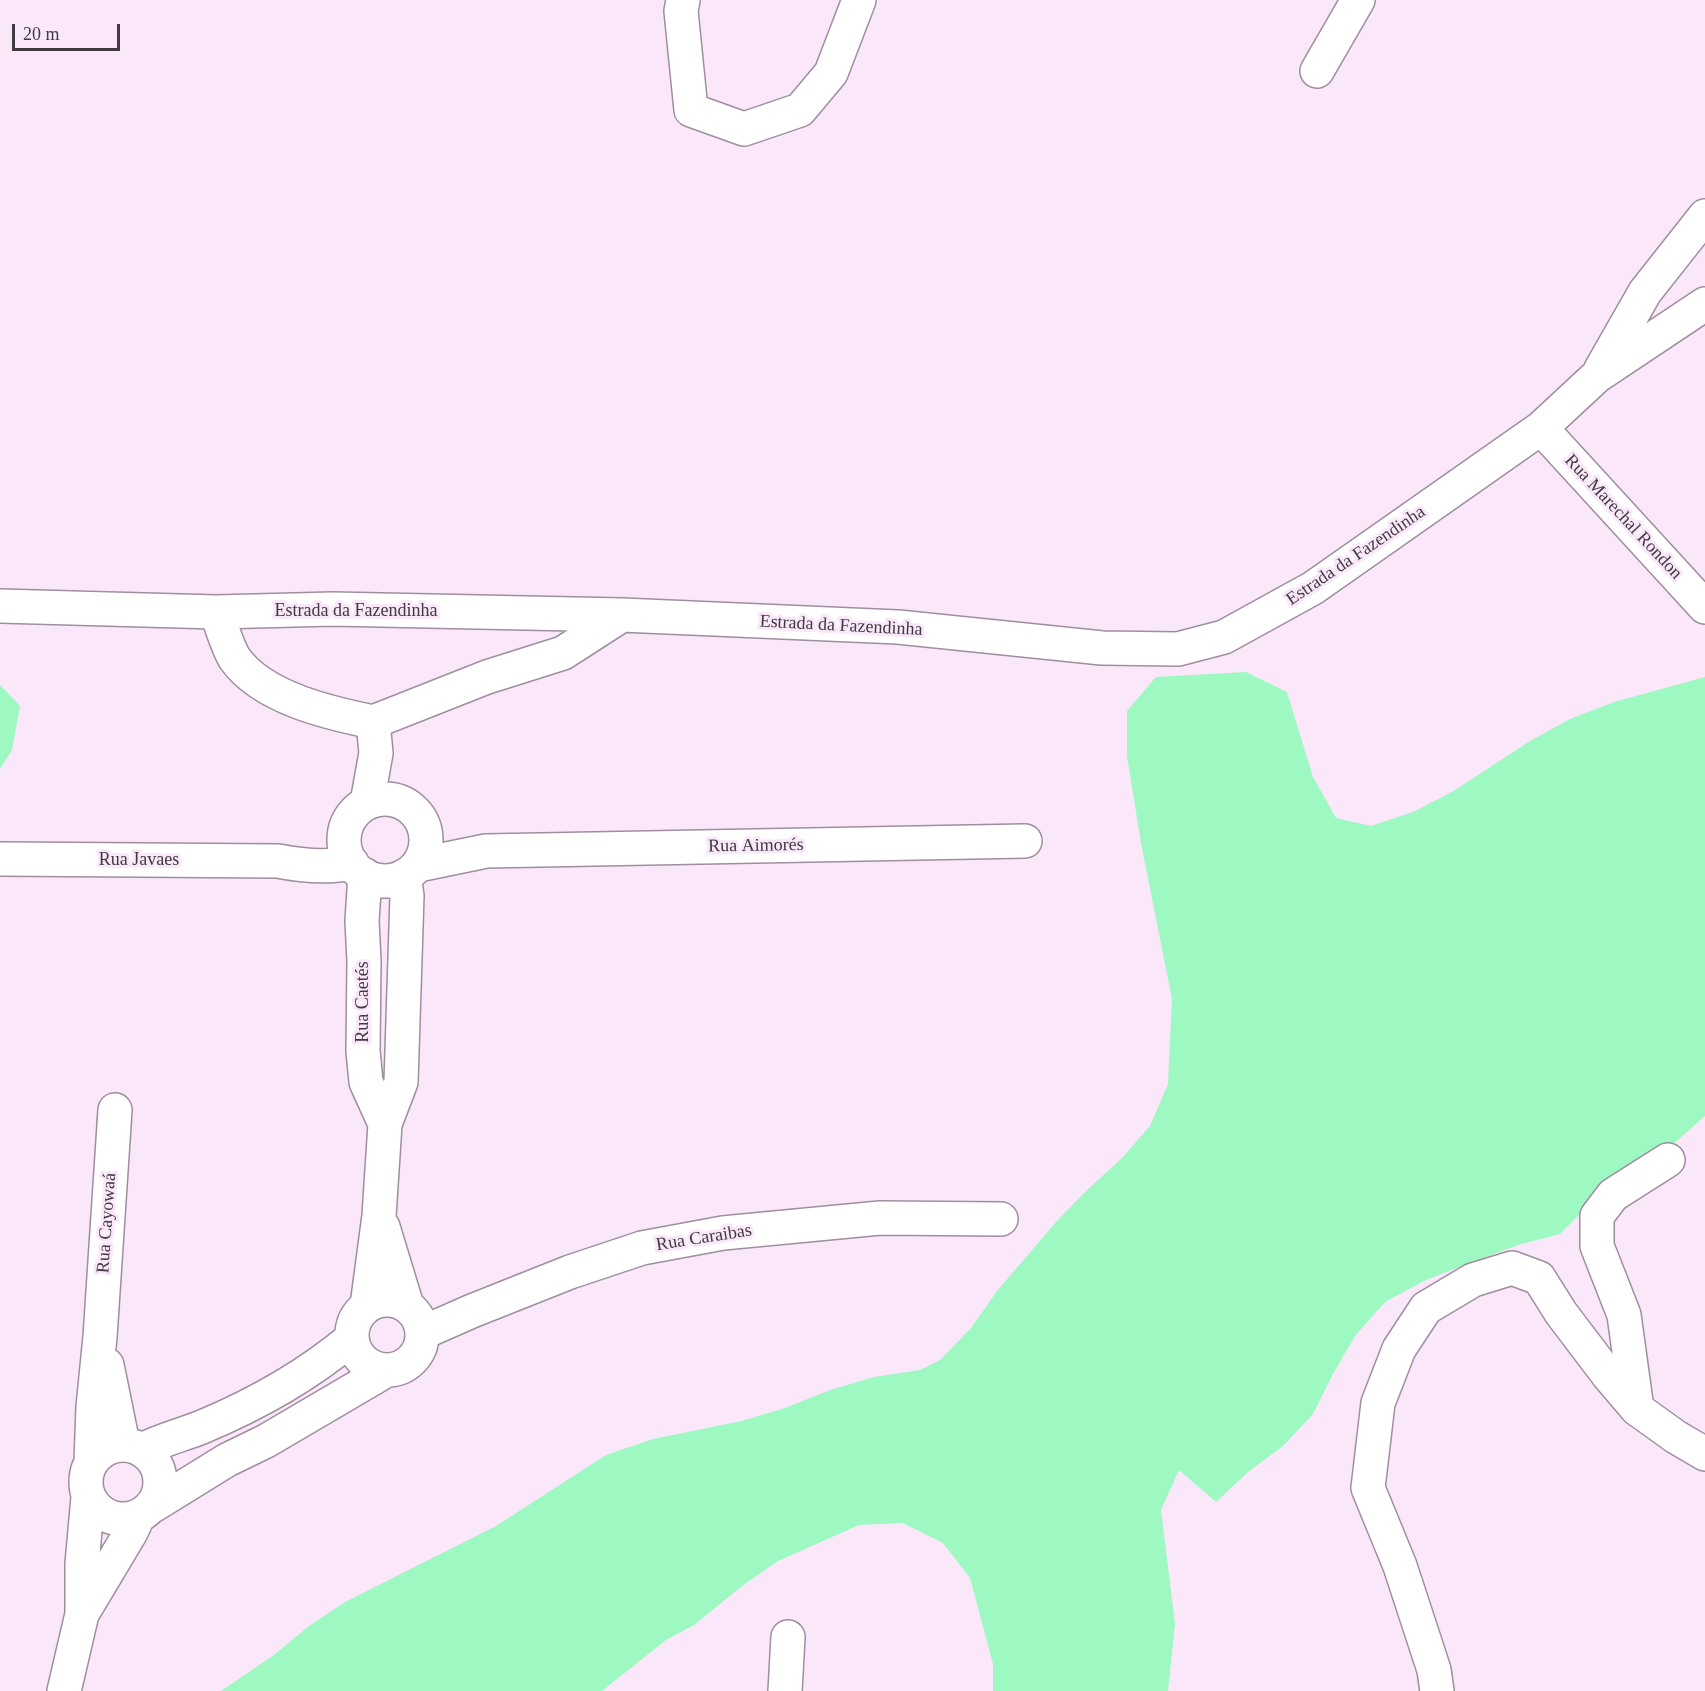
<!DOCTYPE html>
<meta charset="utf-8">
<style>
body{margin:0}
#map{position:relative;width:1705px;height:1691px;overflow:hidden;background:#fae8fa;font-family:"Times New Roman",serif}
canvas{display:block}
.scale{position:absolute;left:12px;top:24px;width:108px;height:27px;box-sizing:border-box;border:3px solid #413a41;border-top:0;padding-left:8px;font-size:18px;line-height:21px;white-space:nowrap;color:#413a41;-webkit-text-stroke:4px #fae8fa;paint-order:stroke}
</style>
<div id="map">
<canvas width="1705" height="1691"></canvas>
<div class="scale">20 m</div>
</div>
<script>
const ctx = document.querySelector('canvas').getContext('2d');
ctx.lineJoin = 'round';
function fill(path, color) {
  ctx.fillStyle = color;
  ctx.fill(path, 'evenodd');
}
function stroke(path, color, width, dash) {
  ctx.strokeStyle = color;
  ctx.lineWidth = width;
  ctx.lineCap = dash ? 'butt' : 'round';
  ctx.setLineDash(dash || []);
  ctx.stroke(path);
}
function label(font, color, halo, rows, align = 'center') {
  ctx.font = font + ' "Times New Roman",serif';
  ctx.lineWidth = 6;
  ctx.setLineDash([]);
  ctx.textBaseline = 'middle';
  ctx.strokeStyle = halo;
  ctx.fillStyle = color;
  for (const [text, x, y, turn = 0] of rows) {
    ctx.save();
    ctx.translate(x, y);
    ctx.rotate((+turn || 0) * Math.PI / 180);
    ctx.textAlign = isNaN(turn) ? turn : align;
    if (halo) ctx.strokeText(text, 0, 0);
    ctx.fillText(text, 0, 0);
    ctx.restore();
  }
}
const green = new Path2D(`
 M 1246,672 L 1287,692 L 1313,777 L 1336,818 L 1371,826 L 1413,812 L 1452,792 L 1530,741 L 1570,719 L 1614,702 L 1705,677 L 1705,1116 L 1662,1154 L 1590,1204 L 1560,1234 L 1518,1245 L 1467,1264 L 1426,1280 L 1385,1302 L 1355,1336 L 1333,1374 L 1313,1414 L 1283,1446 L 1248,1472 L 1216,1502 L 1179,1470 L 1161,1510 L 1175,1624 L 1168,1691 L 993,1691 L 993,1664 L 970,1578 L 943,1543 L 903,1523 L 859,1525 L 778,1561 L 742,1586 L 694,1625 L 666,1640 L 602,1691 L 221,1691 L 274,1655 L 309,1626 L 345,1602 L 496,1526 L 606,1455 L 653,1439 L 742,1421 L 785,1408 L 830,1390 L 874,1377 L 920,1370 L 940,1360 L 971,1328 L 997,1291 L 1056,1222 L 1086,1191 L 1122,1158 L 1150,1126 L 1168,1084 L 1172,999 L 1141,843 L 1127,756 L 1127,711 L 1156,677 Z
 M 0,685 L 20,706 L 12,750 L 0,769 Z`);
const minor = new Path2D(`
 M 683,0 L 681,11 L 691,110 L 744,129 L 800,110 L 831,73 L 859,0
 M 1317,71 L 1358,0
 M 1601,369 L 1645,292 L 1705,216
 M 1541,428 L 1705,607
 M 0,606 L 216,612 L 333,609 L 622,615 L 898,627 L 1102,648 L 1178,649 L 1224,637 L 1313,588 L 1541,428 L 1597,376 L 1705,304
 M 216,612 C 221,624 228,649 235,659 C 263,698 329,713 373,722
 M 373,722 L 487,677 L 563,653 L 622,615
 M344 840a41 41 0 1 1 82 0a41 41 0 1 1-82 0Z
 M 367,803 L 376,753 L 373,722
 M 0,859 L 278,861 C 303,866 327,868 352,863
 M 418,865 L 486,851 L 1025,841
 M 365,875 L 362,921 L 364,961 L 363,1051 L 366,1082 L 385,1124
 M 383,1227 L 407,1306
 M352 1335a35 35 0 1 1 70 0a35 35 0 1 1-70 0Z
 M 367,1306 L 379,1216 L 385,1124 L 401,1082 L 407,896 L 404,876
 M 422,1333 L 472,1311 L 570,1272 L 642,1248 L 723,1233 L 880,1218 L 1001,1219
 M 107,1365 L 123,1444
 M 1637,1409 L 1624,1315 L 1597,1246 L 1597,1216 L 1613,1195 L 1668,1160
 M86 1482a37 37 0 1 1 74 0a37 37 0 1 1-74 0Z
 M 142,1450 C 161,1440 182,1435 202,1427 C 257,1404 307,1376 352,1338
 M 91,1461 L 93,1407 L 100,1337 L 115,1110
 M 151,1507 L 227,1460 L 266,1441 L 387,1370
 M 82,1614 L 82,1564 L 88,1497
 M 64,1691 L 82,1614 L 131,1532 L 138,1517
 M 785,1691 L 788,1637
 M 1437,1691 L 1434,1670 L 1400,1566 L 1368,1488 L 1378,1403 L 1399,1349 L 1426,1308 L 1473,1280 L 1512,1268 L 1539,1278 L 1561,1313 L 1608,1375 L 1637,1409 L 1676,1437 L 1705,1454`);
const streetNames = [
 ["Rua Marechal Rondon",1623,517,47],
 ["Estrada da Fazendinha",1356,556,-34],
 ["Estrada da Fazendinha",356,611],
 ["Estrada da Fazendinha",841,626,3],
 ["Rua Aimorés",756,846,-1],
 ["Rua Javaes",139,860],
 ["Rua Caetés",363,1002,-90],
 ["Rua Cayowaá",107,1223,-86],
 ["Rua Caraibas",704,1238,-9]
];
fill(green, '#9df8c1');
stroke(minor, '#9e8e9e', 36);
stroke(minor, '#fff', 33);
label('18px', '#413a41', '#fae8fa', streetNames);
</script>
